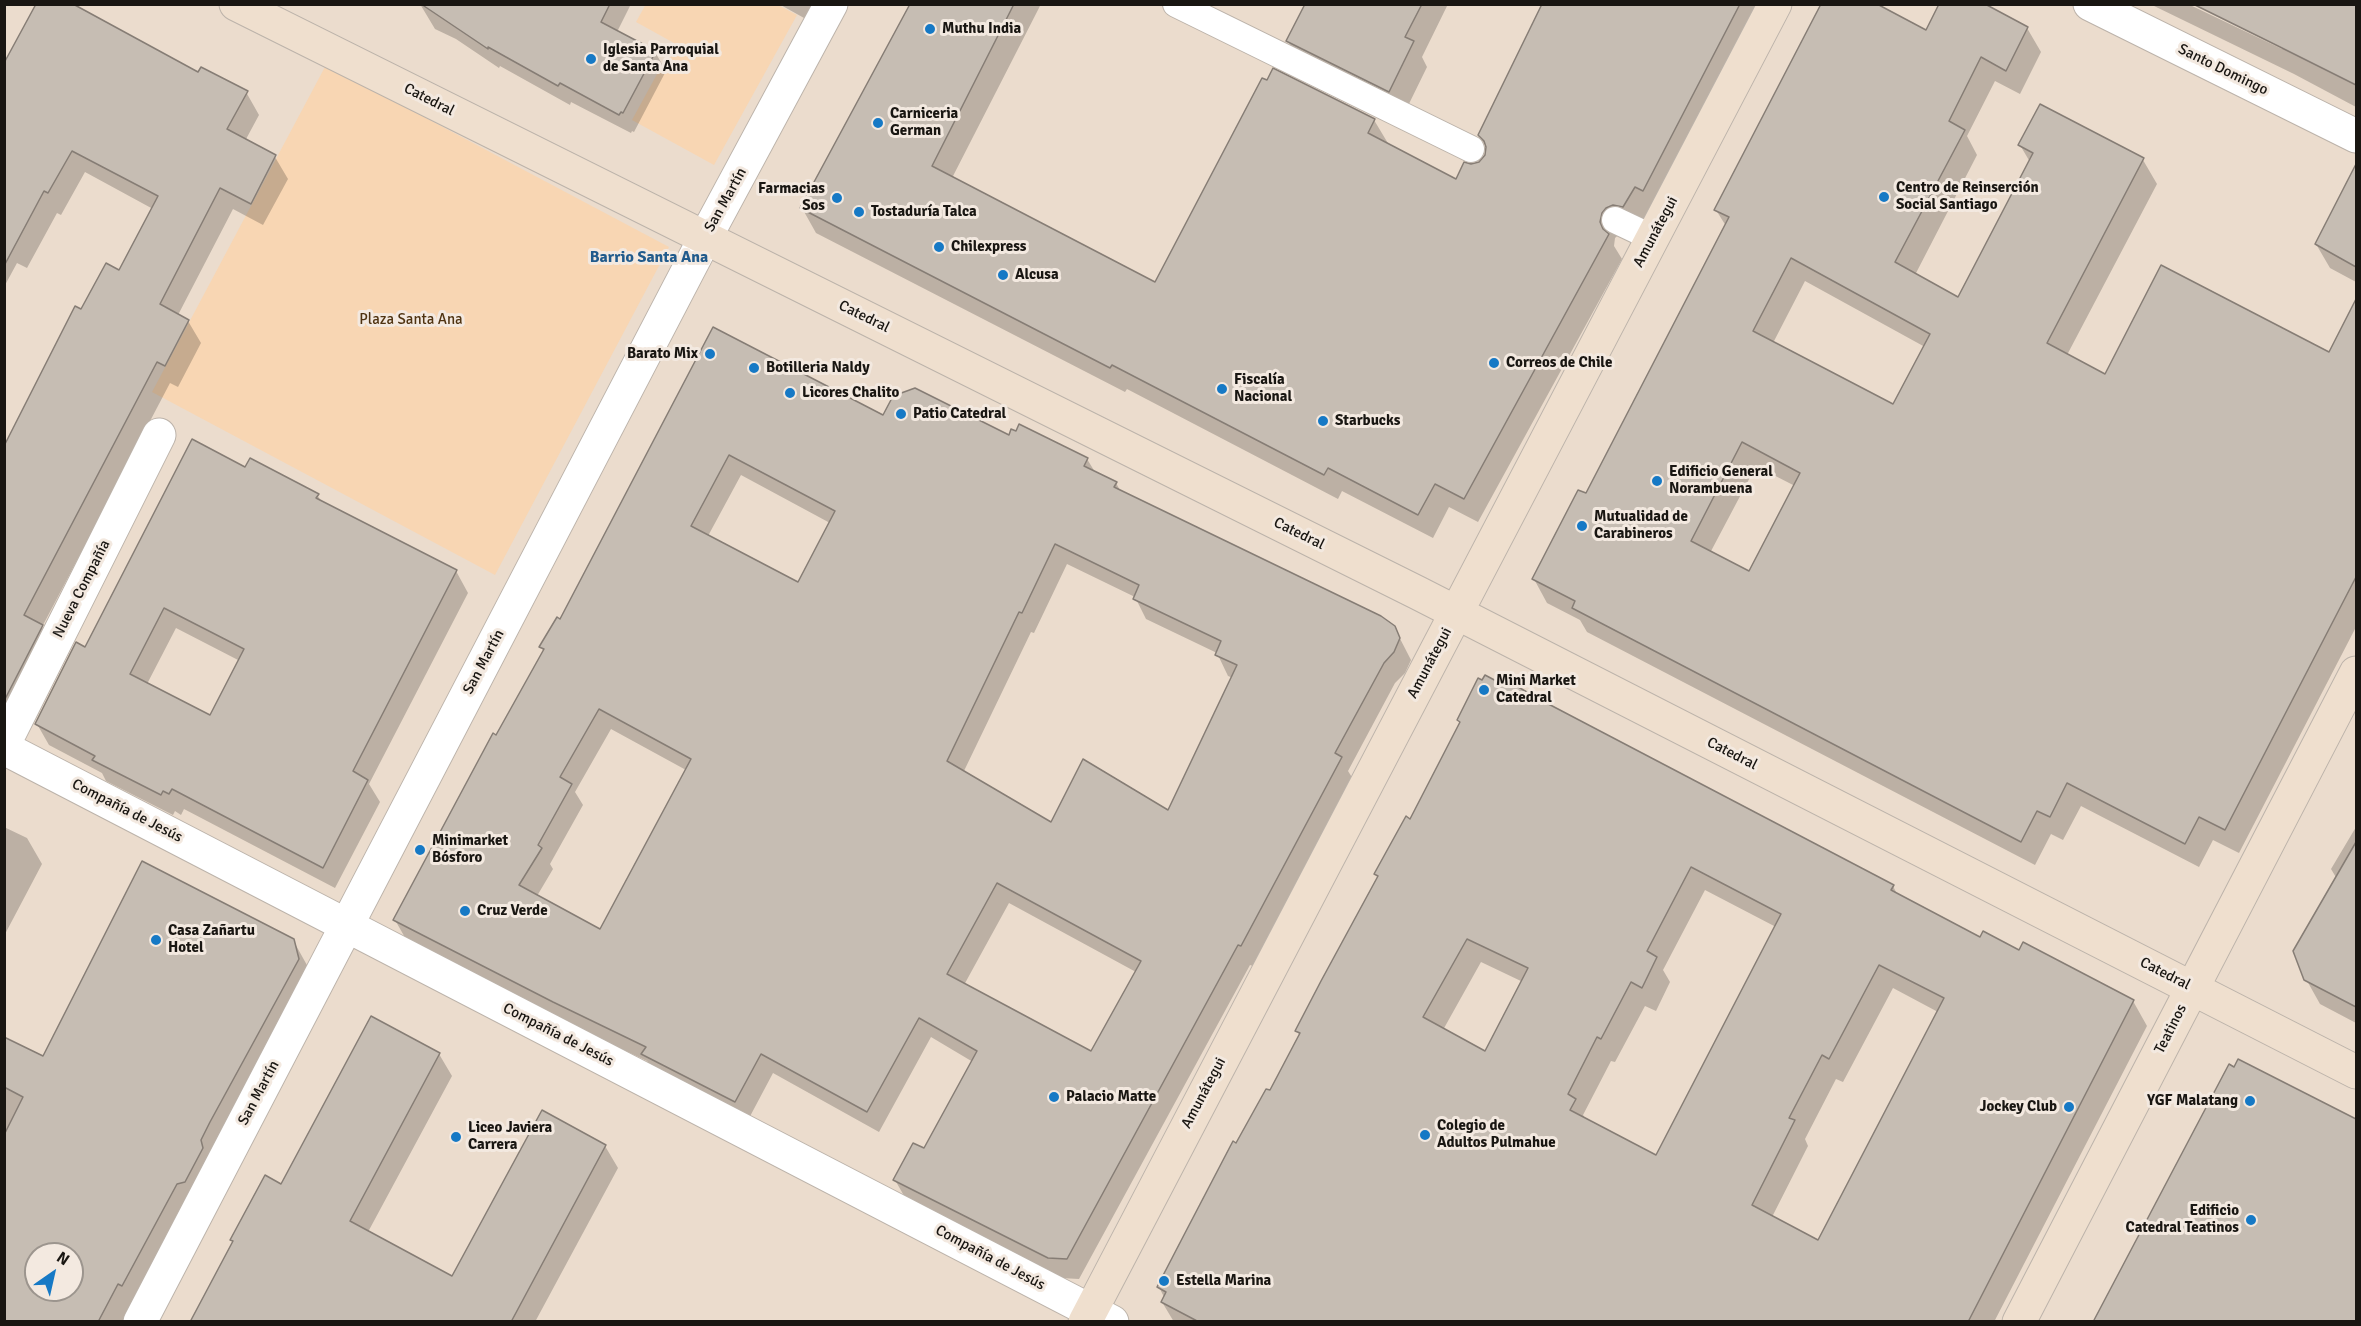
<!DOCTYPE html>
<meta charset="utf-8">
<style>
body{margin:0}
#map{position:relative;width:2361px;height:1326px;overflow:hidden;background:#f3e9e0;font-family:Signika,sans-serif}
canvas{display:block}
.frame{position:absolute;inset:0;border:6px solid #191612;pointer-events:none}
.north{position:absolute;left:24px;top:1242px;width:60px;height:60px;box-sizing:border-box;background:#f3e9e0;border:2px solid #9c958e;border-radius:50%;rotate:34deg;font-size:16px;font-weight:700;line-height:24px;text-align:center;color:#191612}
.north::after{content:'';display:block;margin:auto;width:21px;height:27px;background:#1679c5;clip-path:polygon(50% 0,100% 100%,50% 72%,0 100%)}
</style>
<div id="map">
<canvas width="2361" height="1326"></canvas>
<div class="frame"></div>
<div class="north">N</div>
</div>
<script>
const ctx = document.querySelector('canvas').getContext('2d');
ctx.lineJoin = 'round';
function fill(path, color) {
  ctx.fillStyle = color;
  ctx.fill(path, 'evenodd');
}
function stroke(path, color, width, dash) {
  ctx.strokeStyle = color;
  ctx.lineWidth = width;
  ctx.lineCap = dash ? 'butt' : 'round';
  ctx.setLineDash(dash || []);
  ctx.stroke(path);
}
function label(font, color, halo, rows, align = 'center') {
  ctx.font = font + ' Signika,sans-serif';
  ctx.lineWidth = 6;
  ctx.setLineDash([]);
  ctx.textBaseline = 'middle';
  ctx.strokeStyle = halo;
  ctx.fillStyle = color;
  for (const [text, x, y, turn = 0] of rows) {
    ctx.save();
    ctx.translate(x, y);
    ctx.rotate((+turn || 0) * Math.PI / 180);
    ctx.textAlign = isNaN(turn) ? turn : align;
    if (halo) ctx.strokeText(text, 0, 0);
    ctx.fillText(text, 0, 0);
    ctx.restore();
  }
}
const built = new Path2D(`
 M 5,5 L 2356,5 L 2356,1321 L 5,1322 ZM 36,1254 L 72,1254 L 72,1290 L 36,1290 Z`);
const green = new Path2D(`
 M 646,4 L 778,5 L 797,15 L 714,165 L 632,120 L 674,43 L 636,22 Z
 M 326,65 L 669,247 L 495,575 L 152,392 Z`);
const shadow = new Path2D(`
 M 631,4 L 617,32 L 655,52 L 666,71 L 634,132 L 632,131 L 631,133 L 571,102 L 570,105 L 500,66 L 499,68 L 456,39 L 435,29 L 420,4 Z
 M 779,4 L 823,4 L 813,23 Z
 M 912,4 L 1041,4 L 952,178 L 1155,284 L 1374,120 L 1389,145 L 1457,181 L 1471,165 L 1480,163 L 1486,156 L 1487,149 L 1479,135 L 1544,4 L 1766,4 L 1637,231 L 1620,233 L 1615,238 L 1614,246 L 1622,259 L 1478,522 L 1449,507 L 1433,538 L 1342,491 L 1338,499 L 1127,389 L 1125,392 L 816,233 L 802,208 Z
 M 1306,4 L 1448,4 L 1422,57 L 1427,67 L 1403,116 L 1302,66 L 1288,41 Z
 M 2150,4 L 2188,4 L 2282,49 L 2283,46 L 2195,4 L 2356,4 L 2356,107 L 2294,74 Z
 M 2027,28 L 2041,52 L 2020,94 L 1995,81 L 1967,136 L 1977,155 L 1915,275 L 1959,299 L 2030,162 L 2020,145 L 2143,160 L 2157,184 L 2067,355 L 2105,376 L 2330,354 L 2356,303 L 2356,627 L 2239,853 L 2213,840 L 2199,867 L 2081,806 L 2063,840 L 2051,834 L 2035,865 L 1587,632 L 1580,620 L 1547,603 L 1534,579 L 1586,495 L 1726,226 L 1716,210 L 1926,32 ZM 1805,281 L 1925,347 L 1894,406 L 1773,343 ZM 1756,466 L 1795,486 L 1750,573 L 1710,553 Z
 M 4,67 L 199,74 L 246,92 L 259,115 L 245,141 L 275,157 L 288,179 L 263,225 L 233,209 L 178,315 L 188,321 L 201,343 L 178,387 L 170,383 L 42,627 L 55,648 L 5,727 L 4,447 L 82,311 L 120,272 L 153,209 L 85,172 L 61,215 L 57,213 L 27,268 L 17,263 L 4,287 Z
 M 2347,186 L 2356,191 L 2356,282 L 2330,268 L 2316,244 Z
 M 714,329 L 884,417 L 1009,437 L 1087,459 L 1095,472 L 1116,483 L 1121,492 L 1394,627 L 1411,660 L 1405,673 L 1395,683 L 1348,771 L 1353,779 L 1253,966 L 1250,965 L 1079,1279 L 1061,1278 L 907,1201 L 895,1180 L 925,1150 L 973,1062 L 931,1037 L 879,1132 L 773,1073 L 747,1122 L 655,1075 L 647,1061 L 566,1023 L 407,941 L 395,920 L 544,652 L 541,647 L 560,621 ZM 741,475 L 830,523 L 799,584 L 708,536 ZM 1067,564 L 1135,597 L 1146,619 L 1217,653 L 1228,676 L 1233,678 L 1168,812 L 1051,824 L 963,773 L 1031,632 L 1034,633 ZM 611,729 L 686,770 L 601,931 L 537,896 L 553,869 L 550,864 L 583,805 L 575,792 ZM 1009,903 L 1136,972 L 1092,1053 L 964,985 Z
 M 246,469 L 317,495 L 322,502 L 456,571 L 468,593 L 369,784 L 380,802 L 335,888 L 184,809 L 181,815 L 175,811 L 173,815 L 106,781 L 102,773 L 49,745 L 37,724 L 85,649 ZM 176,628 L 240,661 L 210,717 L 147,684 Z
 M 1536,699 L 1893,886 L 1898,896 L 1981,939 L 2020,952 L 2023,944 L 2133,1001 L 2147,1026 L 1994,1322 L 1174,1322 L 1162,1302 L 1164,1297 L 1159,1287 L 1237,1145 L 1271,1092 L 1300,1036 L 1297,1031 L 1379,879 L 1376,874 L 1411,821 L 1461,724 L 1459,720 ZM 1705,890 L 1776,927 L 1656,1157 L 1587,1121 L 1583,1115 L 1611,1061 L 1615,1062 L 1645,1006 L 1656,1011 L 1670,982 L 1663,970 ZM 1481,962 L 1523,982 L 1485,1053 L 1443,1030 ZM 1893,988 L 1938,1012 L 1819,1242 L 1772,1217 L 1808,1146 L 1805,1139 L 1836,1079 L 1843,1082 Z
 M 4,827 L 27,838 L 42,864 L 4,936 Z
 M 2356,827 L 2356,1023 L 2320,1004 L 2306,979 L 2337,879 L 2331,869 Z
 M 293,940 L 308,967 L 126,1322 L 4,1322 L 4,1038 L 44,1059 ZM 36,1254 L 72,1254 L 72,1290 L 36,1290 Z
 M 439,1054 L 452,1076 L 368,1232 L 453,1278 L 605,1146 L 618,1168 L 535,1322 L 192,1322 L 234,1243 L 232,1240 L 281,1186 Z
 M 2239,1061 L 2356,1122 L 2356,1322 L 2093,1322 Z`);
const building = new Path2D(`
 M 36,4 L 73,4 L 198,72 L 201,67 L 248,91 L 227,129 L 276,155 L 251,204 L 220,188 L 160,304 L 189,320 L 165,366 L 157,362 L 24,615 L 43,625 L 4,701 L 4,446 L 75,306 L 81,309 L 106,263 L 119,270 L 158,196 L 72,151 L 48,193 L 44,191 L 4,266 L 4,63 Z
 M 421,4 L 610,4 L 601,22 L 656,51 L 623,113 L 621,112 L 619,115 L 560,83 L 558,86 L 488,47 L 488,49 Z
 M 910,4 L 1014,4 L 932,166 L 1155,282 L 1262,78 L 1267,80 L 1273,68 L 1375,119 L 1368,133 L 1456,179 L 1464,162 L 1471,164 L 1479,162 L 1485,155 L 1486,147 L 1484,141 L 1478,135 L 1542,4 L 1740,4 L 1643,191 L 1635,187 L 1623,207 L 1613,205 L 1606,208 L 1602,213 L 1600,222 L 1603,229 L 1609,234 L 1464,499 L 1435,484 L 1418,515 L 1328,468 L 1324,475 L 1112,365 L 1110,368 L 800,208 Z
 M 1305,4 L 1422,4 L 1405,37 L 1414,41 L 1389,92 L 1286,41 Z
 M 1821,4 L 1877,4 L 1926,30 L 1939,4 L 1985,4 L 2028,27 L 2006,71 L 1981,57 L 1949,121 L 1965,130 L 1895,262 L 1958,297 L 2033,153 L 2018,145 L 2040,104 L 2144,158 L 2047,343 L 2105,374 L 2161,265 L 2329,352 L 2356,299 L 2356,577 L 2225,830 L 2199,817 L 2185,844 L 2067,783 L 2050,817 L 2037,811 L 2021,842 L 1572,608 L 1575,601 L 1532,579 L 1578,490 L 1586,493 L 1729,217 L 1714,210 ZM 1791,258 L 1930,334 L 1893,404 L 1753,331 ZM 1742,442 L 1800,473 L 1749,571 L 1691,541 Z
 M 2193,4 L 2356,4 L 2356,85 L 2276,45 Z
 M 2356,164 L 2356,267 L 2315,244 Z
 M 713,327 L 883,415 L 893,396 L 915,388 L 1009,435 L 1011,429 L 1016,431 L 1019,424 L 1088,458 L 1084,466 L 1117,482 L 1114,487 L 1381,616 L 1395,626 L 1400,638 L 1394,652 L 1384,663 L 1335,753 L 1342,757 L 1241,946 L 1238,945 L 1067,1259 L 1048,1258 L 893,1180 L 913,1143 L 924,1148 L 977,1051 L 919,1018 L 867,1112 L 761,1054 L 735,1102 L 641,1054 L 646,1047 L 553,1002 L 393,920 L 493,733 L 496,735 L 544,649 L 539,647 L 557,617 L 560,619 ZM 729,455 L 835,511 L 798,582 L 691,526 ZM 1055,544 L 1139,585 L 1133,599 L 1221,641 L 1215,655 L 1237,665 L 1168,810 L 1083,759 L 1051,822 L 947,761 L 1019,612 L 1022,613 ZM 599,709 L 691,759 L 600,929 L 519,885 L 542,848 L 538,845 L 572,784 L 560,777 ZM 997,883 L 1141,961 L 1091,1051 L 947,974 Z
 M 192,439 L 245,467 L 250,458 L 319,494 L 316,498 L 457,570 L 353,771 L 368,780 L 323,868 L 172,789 L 169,794 L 163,791 L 161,795 L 92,760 L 95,756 L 35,724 L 76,642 L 85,647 ZM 164,608 L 244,649 L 210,715 L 130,674 Z
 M 1485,675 L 1500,683 L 1503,678 L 1537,698 L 1894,885 L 1891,890 L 1980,937 L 1983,931 L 2019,950 L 2023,942 L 2134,1000 L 1968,1322 L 1199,1322 L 1161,1302 L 1166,1292 L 1157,1287 L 1185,1233 L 1233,1141 L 1236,1143 L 1266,1089 L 1270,1090 L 1300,1033 L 1295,1031 L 1321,981 L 1378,876 L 1374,874 L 1406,816 L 1410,819 L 1460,722 L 1457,720 L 1478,678 L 1482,680 ZM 1691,867 L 1781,914 L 1656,1155 L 1570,1110 L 1576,1099 L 1568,1094 L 1597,1037 L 1601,1039 L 1631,982 L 1642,988 L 1657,957 L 1647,951 ZM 1467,939 L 1528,968 L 1485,1051 L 1423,1017 ZM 1879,965 L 1944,998 L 1818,1240 L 1752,1205 L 1795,1120 L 1789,1118 L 1822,1055 L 1829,1059 Z
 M 2356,842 L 2356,1007 L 2304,980 L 2293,951 Z
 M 142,861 L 294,939 L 299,959 L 210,1122 L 201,1140 L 203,1148 L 185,1182 L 177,1184 L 122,1286 L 118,1284 L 98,1322 L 4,1322 L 4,1135 L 23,1097 L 4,1087 L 4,1037 L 43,1056 ZM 36,1254 L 72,1254 L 72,1290 L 36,1290 Z
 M 371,1016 L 440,1053 L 350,1221 L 452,1276 L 542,1110 L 606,1145 L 511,1322 L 190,1322 L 233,1241 L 230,1240 L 265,1175 L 281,1184 Z
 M 2238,1059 L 2356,1119 L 2356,1322 L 2093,1322 L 2229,1064 L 2234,1067 Z`);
const service = new Path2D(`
 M 1176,4 L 1471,149
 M 1615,220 L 1653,238`);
const minor = new Path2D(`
 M 2090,4 L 2356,136
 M 4,744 L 159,435
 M 4,748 L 1112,1322`);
const tertiary = new Path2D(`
 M 140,1322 L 705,238 L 831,4`);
const secondary = new Path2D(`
 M 236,4 L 1418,593 L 2356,1072
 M 1085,1322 L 1775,4
 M 2019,1322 L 2356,673`);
const markers = [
 [930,29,6,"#1679c5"],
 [591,59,6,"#1679c5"],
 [878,123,6,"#1679c5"],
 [1884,197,6,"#1679c5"],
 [837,198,6,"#1679c5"],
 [859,212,6,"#1679c5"],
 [939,247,6,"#1679c5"],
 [1003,275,6,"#1679c5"],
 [710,354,6,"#1679c5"],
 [1494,363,6,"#1679c5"],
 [754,368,6,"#1679c5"],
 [1222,389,6,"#1679c5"],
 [790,393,6,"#1679c5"],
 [901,414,6,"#1679c5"],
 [1323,421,6,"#1679c5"],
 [1657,481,6,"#1679c5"],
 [1582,526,6,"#1679c5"],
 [1484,690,6,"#1679c5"],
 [420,850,6,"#1679c5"],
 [465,911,6,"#1679c5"],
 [156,940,6,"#1679c5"],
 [1054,1097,6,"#1679c5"],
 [2250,1101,6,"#1679c5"],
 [2069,1107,6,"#1679c5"],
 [1425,1135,6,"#1679c5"],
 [456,1137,6,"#1679c5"],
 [2251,1220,6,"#1679c5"],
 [1164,1281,6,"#1679c5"]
];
const poiNames = [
 ["Muthu India",942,29],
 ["Iglesia Parroquial",603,50],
 ["de Santa Ana",603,67],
 ["Carniceria",890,114],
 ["German",890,131],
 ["Centro de Reinserción",1896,188],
 ["Social Santiago",1896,205],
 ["Farmacias",825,189,"right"],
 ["Sos",825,206,"right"],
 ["Tostaduría Talca",871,212],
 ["Chilexpress",951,247],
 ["Alcusa",1015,275],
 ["Barato Mix",698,354,"right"],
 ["Correos de Chile",1506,363],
 ["Botilleria Naldy",766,368],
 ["Fiscalía",1234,380],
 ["Nacional",1234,397],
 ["Licores Chalito",802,393],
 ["Patio Catedral",913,414],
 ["Starbucks",1335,421],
 ["Edificio General",1669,472],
 ["Norambuena",1669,489],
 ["Mutualidad de",1594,517],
 ["Carabineros",1594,534],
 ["Mini Market",1496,681],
 ["Catedral",1496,698],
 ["Minimarket",432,841],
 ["Bósforo",432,858],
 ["Cruz Verde",477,911],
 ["Casa Zañartu",168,931],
 ["Hotel",168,948],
 ["Palacio Matte",1066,1097],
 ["YGF Malatang",2238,1101,"right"],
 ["Jockey Club",2057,1107,"right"],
 ["Colegio de",1437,1126],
 ["Adultos Pulmahue",1437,1143],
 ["Liceo Javiera",468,1128],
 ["Carrera",468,1145],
 ["Edificio",2239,1211,"right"],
 ["Catedral Teatinos",2239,1228,"right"],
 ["Estella Marina",1176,1281]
];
const streetNames = [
 ["Santo Domingo",2223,70,26],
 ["Catedral",429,100,27],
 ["San Martín",726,200,-61],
 ["Amunátegui",1656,232,-62],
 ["Catedral",864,317,26],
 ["Catedral",1299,534,26],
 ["Nueva Compañía",82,589,-63],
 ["San Martín",484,662,-62],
 ["Amunátegui",1430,663,-62],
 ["Catedral",1732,754,27],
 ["Compañía de Jesús",127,811,27],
 ["Catedral",2165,974,27],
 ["Teatinos",2171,1029,-63],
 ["Compañía de Jesús",558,1035,27],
 ["San Martín",259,1093,-62],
 ["Amunátegui",1204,1093,-62],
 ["Compañía de Jesús",990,1258,28]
];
const parkNames = [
 ["Plaza Santa Ana",411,320]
];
const neighbourhoodNames = [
 ["Barrio Santa Ana",649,258]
];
fill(built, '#ebdccd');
fill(green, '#f8d6b3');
fill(shadow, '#0003');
fill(building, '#c6bdb3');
stroke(building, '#867d75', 1.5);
stroke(service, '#bcb3aa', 28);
stroke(minor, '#bcb3aa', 35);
stroke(tertiary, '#bcb3aa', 35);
stroke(secondary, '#bcb3aa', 35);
stroke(service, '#fff', 26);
stroke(minor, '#fff', 33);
stroke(tertiary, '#fff', 33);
stroke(secondary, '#efdfce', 33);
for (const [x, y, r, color] of markers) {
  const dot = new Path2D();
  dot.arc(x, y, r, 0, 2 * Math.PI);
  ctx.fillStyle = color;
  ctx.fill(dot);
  stroke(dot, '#f3e9e0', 2);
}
label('bold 15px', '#191612', '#f3e9e0', poiNames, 'left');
label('15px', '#191612', '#f3e9e0', streetNames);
label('15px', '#4f3311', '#f3e9e0', parkNames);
label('bold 16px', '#215b8c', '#f3e9e0', neighbourhoodNames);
</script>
